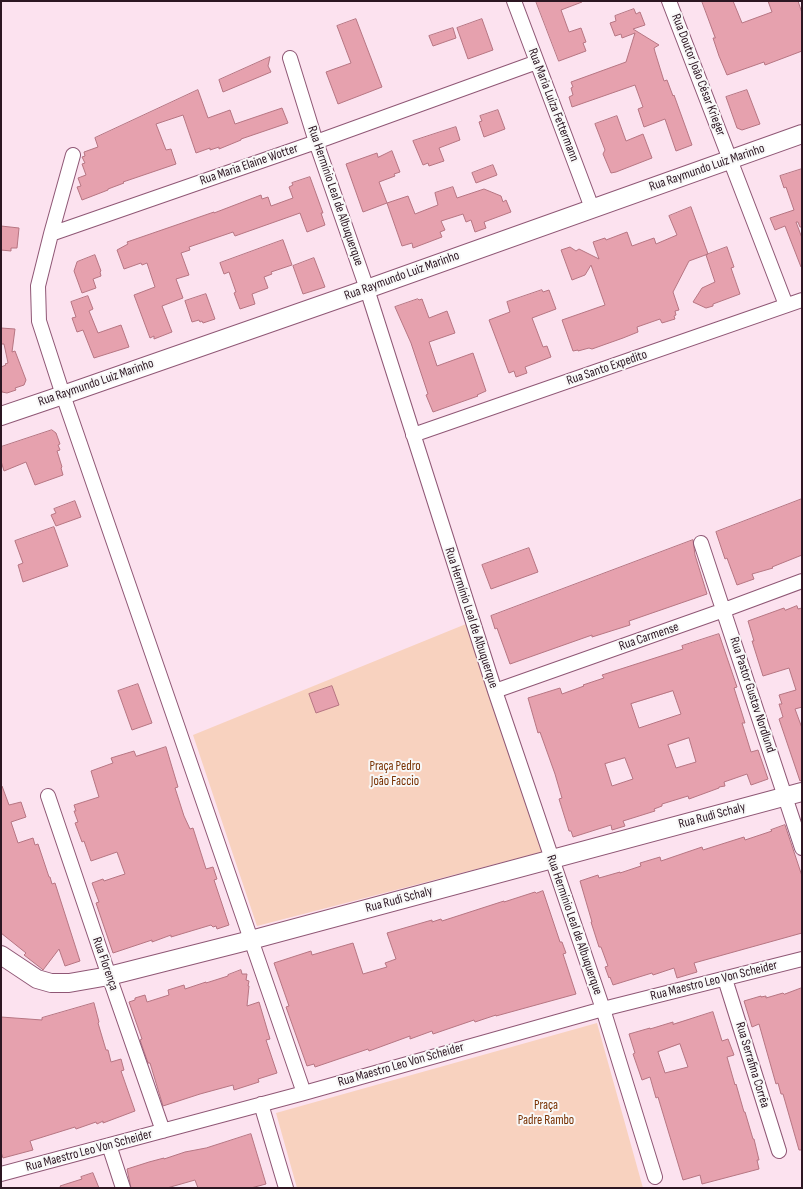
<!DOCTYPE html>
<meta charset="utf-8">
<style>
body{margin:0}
#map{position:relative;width:803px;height:1189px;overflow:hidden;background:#fce2ef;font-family:"Sofia Sans Condensed",sans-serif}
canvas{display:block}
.frame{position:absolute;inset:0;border:2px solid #2c1622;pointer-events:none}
</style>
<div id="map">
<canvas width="803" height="1189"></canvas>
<div class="frame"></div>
</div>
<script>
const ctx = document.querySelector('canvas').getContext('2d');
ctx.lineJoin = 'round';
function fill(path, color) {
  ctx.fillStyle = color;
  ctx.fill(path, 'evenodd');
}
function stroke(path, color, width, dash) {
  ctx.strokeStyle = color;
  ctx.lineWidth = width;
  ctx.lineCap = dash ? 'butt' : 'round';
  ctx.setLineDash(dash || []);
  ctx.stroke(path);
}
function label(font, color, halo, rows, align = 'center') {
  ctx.font = font + ' "Sofia Sans Condensed",sans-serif';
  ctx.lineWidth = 4;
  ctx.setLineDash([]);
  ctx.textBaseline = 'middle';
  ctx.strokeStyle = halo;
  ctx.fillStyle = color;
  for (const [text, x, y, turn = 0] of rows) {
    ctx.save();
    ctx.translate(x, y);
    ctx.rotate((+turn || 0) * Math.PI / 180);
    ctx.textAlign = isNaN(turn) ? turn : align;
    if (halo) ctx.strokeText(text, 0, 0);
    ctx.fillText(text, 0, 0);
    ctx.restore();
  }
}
const green = new Path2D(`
 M 466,624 L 542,852 L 257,926 L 193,735 Z
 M 597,1023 L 643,1188 L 297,1188 L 276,1113 Z`);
const building = new Path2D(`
 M 536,1 L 582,1 L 582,2 L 561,10 L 569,32 L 581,28 L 586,42 L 583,43 L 586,51 L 559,61 Z
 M 702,1 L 733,1 L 742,23 L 772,12 L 768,1 L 798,1 L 802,13 L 802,51 L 765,65 L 764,62 L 727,75 L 719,56 L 713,38 L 715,38 Z
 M 634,9 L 636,14 L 640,12 L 645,25 L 633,29 L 659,45 L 654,48 L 655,52 L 664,81 L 667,80 L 673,96 L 674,95 L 692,145 L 676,151 L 665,119 L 644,127 L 638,109 L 643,107 L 635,85 L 572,107 L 569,97 L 573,95 L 571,88 L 573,87 L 571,82 L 626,62 L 635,33 L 622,38 L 621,34 L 615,36 L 610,23 L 616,21 L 615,16 Z
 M 356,19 L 382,87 L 338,104 L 326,72 L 351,63 L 337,26 Z
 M 482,19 L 493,50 L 468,59 L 457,28 Z
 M 453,28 L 456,38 L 433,46 L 429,36 Z
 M 270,57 L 268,66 L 271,72 L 223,92 L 219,80 Z
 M 198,90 L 208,118 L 230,110 L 235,124 L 282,108 L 288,123 L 241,139 L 241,140 L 219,149 L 219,147 L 210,150 L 210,148 L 196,153 L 183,115 L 156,124 L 166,150 L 171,149 L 176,164 L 123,182 L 124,183 L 108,189 L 108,190 L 82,200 L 77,187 L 81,186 L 78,178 L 86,175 L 82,164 L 85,163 L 82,157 L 85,156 L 84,152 L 98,147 L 95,138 Z
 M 747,90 L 760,124 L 742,130 L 737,128 L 726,97 Z
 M 498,110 L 505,129 L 484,137 L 479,122 L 482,121 L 480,116 Z
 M 617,116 L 626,141 L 643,134 L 652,158 L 616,172 L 611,173 L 603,154 L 605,150 L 595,124 Z
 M 456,127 L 460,140 L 439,148 L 444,161 L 429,166 L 428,163 L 423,165 L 413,141 Z
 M 392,151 L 400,172 L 394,174 L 395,176 L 379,182 L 387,203 L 363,212 L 346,164 L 377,153 L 378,157 Z
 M 493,165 L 497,175 L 476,183 L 472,173 Z
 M 802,169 L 802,227 L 800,227 L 798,222 L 796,222 L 802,238 L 802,266 L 801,267 L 785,226 L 775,230 L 770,218 L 794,210 L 786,187 L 784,188 L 780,176 Z
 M 310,177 L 323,213 L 321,213 L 325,225 L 307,232 L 300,213 L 235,236 L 233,232 L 189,247 L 190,250 L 181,253 L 189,275 L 176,279 L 183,298 L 162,306 L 172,332 L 154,339 L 154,336 L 150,338 L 134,295 L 155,287 L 147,263 L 142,265 L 141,263 L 124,269 L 117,250 L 128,244 L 127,242 L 214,212 L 214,213 L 261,195 L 262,199 L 268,197 L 271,206 L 293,198 L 289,187 L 293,185 L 292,183 Z
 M 453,187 L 457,198 L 484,189 L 501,196 L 503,202 L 506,200 L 511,212 L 484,222 L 486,228 L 475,232 L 471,220 L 466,222 L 463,214 L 441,221 L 445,230 L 440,232 L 442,237 L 413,248 L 412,243 L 402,246 L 387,203 L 408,196 L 415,214 L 438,205 L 435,193 Z
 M 691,207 L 708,254 L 689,261 L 673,292 L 679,310 L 675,311 L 676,315 L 674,316 L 675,319 L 662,323 L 660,319 L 637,327 L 638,332 L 623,338 L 592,349 L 589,348 L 578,351 L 578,350 L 573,351 L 562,320 L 605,305 L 591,265 L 585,275 L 572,280 L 561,250 L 570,247 L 576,251 L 579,249 L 599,259 L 593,242 L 605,238 L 606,240 L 627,232 L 632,246 L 654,238 L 656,244 L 677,235 L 669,216 Z
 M 1,226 L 19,228 L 17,248 L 11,248 L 11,251 L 1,250 Z
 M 283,240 L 292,265 L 271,272 L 272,274 L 264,277 L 268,288 L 252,294 L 255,304 L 240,309 L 234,293 L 236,292 L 229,272 L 224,274 L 220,263 Z
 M 727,247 L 734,267 L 731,268 L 740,294 L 713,304 L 713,306 L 706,308 L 693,302 L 702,288 L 715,282 L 706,255 Z
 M 95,255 L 101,271 L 100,272 L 101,276 L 93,279 L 96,288 L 82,293 L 74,271 L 77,262 Z
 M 314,258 L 325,287 L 303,294 L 293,266 Z
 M 542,290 L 543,292 L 549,290 L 556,309 L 532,318 L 543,347 L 547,346 L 551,357 L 525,367 L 527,373 L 516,377 L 514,371 L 509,373 L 489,320 L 510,312 L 507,302 Z
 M 206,294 L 215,319 L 203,323 L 202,321 L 200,322 L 199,320 L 192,322 L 185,301 Z
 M 88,296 L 93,309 L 89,311 L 98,333 L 121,325 L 129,347 L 94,358 L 83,330 L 77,332 L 72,318 L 76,317 L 71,302 Z
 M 418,299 L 419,300 L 422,299 L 429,318 L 447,311 L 455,333 L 429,342 L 437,366 L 473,353 L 486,391 L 477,395 L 478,396 L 433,412 L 426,395 L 428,394 L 411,343 L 395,307 Z
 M 1,328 L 15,329 L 12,352 L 15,351 L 26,380 L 24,385 L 15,388 L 16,390 L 7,393 L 2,392 L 1,388 L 1,367 L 6,365 L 5,364 L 8,363 L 4,344 L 1,344 Z
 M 52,430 L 56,433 L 60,444 L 58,445 L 60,450 L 57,451 L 62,467 L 61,468 L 63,475 L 35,485 L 26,462 L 4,471 L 1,461 L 1,447 Z
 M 802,499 L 802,555 L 772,567 L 773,568 L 752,574 L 754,579 L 737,585 L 727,558 L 725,559 L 716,532 Z
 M 75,501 L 81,517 L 56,526 L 51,515 L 56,513 L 54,509 Z
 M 54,527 L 68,566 L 23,582 L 18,565 L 23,563 L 15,541 Z
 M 693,540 L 695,555 L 707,594 L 629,621 L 630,625 L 592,637 L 592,635 L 510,664 L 497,628 L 495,629 L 491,616 Z
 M 529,548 L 538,572 L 491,589 L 482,565 Z
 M 797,606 L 798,609 L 802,608 L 802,707 L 795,709 L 802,728 L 802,780 L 800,781 L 779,719 L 783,717 L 779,704 L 782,704 L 779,695 L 796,690 L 789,668 L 763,676 L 752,641 L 754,641 L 748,621 L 784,608 L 785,610 Z
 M 719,634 L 737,687 L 734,688 L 745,723 L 742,723 L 751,752 L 758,750 L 768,779 L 751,785 L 747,774 L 724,782 L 725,786 L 719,787 L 719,788 L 689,799 L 688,796 L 662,804 L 662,806 L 654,809 L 655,811 L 623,821 L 625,826 L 612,830 L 611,825 L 573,837 L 571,831 L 569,831 L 559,799 L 562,798 L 555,774 L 540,732 L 538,733 L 528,698 L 560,688 L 562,694 L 584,686 L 583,685 L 604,678 L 602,675 L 683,649 L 682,646 ZM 673,691 L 681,714 L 639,728 L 631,704 ZM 689,738 L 696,762 L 676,768 L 668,745 ZM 625,758 L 633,779 L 612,786 L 605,764 Z
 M 138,684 L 152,723 L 132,730 L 118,691 Z
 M 332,686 L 339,705 L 316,713 L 309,694 Z
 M 166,747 L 178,787 L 175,788 L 184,816 L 190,829 L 193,828 L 206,869 L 213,867 L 217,879 L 214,880 L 229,925 L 217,929 L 216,926 L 213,927 L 211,925 L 171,937 L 171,935 L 152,942 L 152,940 L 113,953 L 96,903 L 99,902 L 92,883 L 103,879 L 104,881 L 125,874 L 117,852 L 91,861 L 84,841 L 82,842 L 75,823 L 78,822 L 74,811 L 76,811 L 74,805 L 99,797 L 91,771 L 113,763 L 111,758 L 134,751 L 136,756 Z
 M 1,786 L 2,786 L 9,805 L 21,802 L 26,817 L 11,822 L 18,843 L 33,838 L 35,845 L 38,844 L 49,877 L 50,877 L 52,884 L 55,883 L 80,961 L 65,966 L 59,949 L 43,970 L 42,969 L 24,955 L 26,953 L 1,933 Z
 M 785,825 L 802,876 L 802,933 L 694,963 L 697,972 L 677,978 L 674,968 L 653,975 L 652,973 L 613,985 L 610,977 L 609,978 L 605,967 L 608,966 L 601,947 L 599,947 L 591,922 L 592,922 L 580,881 L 598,875 L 599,878 L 620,872 L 620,873 L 641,866 L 640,863 L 660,857 L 661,861 L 702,847 L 703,850 L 744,837 L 745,840 L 772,831 L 771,830 Z
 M 543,891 L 560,942 L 562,942 L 566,953 L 563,954 L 576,994 L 496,1016 L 496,1015 L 475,1022 L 474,1020 L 433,1034 L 432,1031 L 410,1039 L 410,1036 L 369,1051 L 368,1049 L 315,1067 L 314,1064 L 307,1066 L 286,1007 L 289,1006 L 274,963 L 311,951 L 312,955 L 353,943 L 363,974 L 387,967 L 385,963 L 396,959 L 387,933 L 432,920 L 432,922 L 441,919 L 442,921 L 504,901 L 504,902 L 535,892 L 536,893 Z
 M 241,970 L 242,974 L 247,974 L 246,980 L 249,981 L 248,986 L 249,986 L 247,1006 L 259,1002 L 270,1039 L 266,1040 L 277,1073 L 258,1079 L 259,1082 L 234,1090 L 233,1085 L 200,1094 L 163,1106 L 150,1063 L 148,1063 L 140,1040 L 142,1039 L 129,1002 L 135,1000 L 135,998 L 145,995 L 147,1002 L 169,995 L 168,990 L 184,985 L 185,989 L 206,982 L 206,983 L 228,976 L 228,975 Z
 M 802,988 L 802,1150 L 799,1150 L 783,1094 L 781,1094 L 778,1083 L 776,1084 L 759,1024 L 752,1027 L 744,1001 L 761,996 L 761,997 L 766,996 L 766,998 L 783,993 L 784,994 Z
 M 94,1003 L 99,1022 L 98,1023 L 106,1050 L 108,1050 L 111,1062 L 121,1059 L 124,1070 L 121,1071 L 135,1111 L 103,1123 L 103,1121 L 97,1124 L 96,1122 L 76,1129 L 75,1127 L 30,1141 L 33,1150 L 3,1158 L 1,1152 L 1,1017 L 42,1020 L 42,1018 Z
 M 713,1012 L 722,1041 L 728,1039 L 734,1055 L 727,1057 L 735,1085 L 736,1084 L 744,1112 L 745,1112 L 753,1139 L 754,1139 L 759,1160 L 757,1160 L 759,1169 L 702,1184 L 700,1175 L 683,1180 L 658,1097 L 656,1098 L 650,1077 L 642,1080 L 633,1054 L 635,1053 L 629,1034 L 650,1028 L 650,1029 L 673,1022 L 673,1024 ZM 680,1044 L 688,1067 L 665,1073 L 658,1052 Z
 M 251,1134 L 266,1184 L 251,1188 L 198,1188 L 195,1180 L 167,1188 L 131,1188 L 127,1169 L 149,1162 L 164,1158 L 164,1159 L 185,1152 L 206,1148 Z
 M 93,1173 L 99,1188 L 61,1188 L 60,1186 L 82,1179 L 81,1177 Z`);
const minor = new Path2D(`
 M 514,1 L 592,208
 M 669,1 L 786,305
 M 290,58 L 316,142 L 367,289 L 495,691 L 603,1009 L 655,1177
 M 73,155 L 51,234 L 38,286 L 39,321 L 63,395 L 304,1093
 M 51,234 L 316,142 L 537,62
 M 413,435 L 802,300
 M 701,543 L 802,848
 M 495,691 L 724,610 L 802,581
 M 48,796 L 109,976 L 163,1131
 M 725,979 L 779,1151
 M 261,1104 L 286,1188
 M 109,1145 L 123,1188
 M 1,1174 L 304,1093 L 603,1009 L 802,959`);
const tertiary = new Path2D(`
 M 1,416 L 63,395 L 367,289 L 802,134
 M 1,955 L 37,979 L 51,983 L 69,983 L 109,976 L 251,940 L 802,792`);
const streetNames = [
 ["Rua Doutor João César Krieger",698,75,69],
 ["Rua Maria Luiza Fettermann",553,105,69],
 ["Rua Maria Elaine Wotter",249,165,-19],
 ["Rua Raymundo Luiz Marinho",707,168,-19],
 ["Rua Hermínio Leal de Albuquerque",335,196,71],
 ["Rua Raymundo Luiz Marinho",402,276,-20],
 ["Rua Santo Expedito",607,368,-19],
 ["Rua Raymundo Luiz Marinho",96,383,-19],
 ["Rua Hermínio Leal de Albuquerque",471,618,72],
 ["Rua Carmense",649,637,-19],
 ["Rua Pastor Gustav Nordlund",752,695,72],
 ["Rua Rudi Schaly",712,816,-15],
 ["Rua Rudi Schaly",399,900,-15],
 ["Rua Hermínio Leal de Albuquerque",574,925,71],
 ["Rua Florença",105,964,71],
 ["Rua Maestro Leo Von Scheider",714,981,-14],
 ["Rua Maestro Leo Von Scheider",401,1065,-16],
 ["Rua Serrafina Corrêa",752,1065,73],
 ["Rua Maestro Leo Von Scheider",89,1151,-15]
];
const parkNames = [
 ["Praça Pedro",395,767],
 ["João Faccio",395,782],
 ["Praça",546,1106],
 ["Padre Rambo",546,1121]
];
fill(green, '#f8d2bf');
fill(building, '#e6a1ae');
stroke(building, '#b67582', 1);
stroke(minor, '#8f5775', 16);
stroke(tertiary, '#8f5775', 20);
stroke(minor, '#fff', 14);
stroke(tertiary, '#fff', 18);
label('13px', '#2c1622', '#f8f8f8', streetNames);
label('13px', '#773000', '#f8f8f8', parkNames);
</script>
